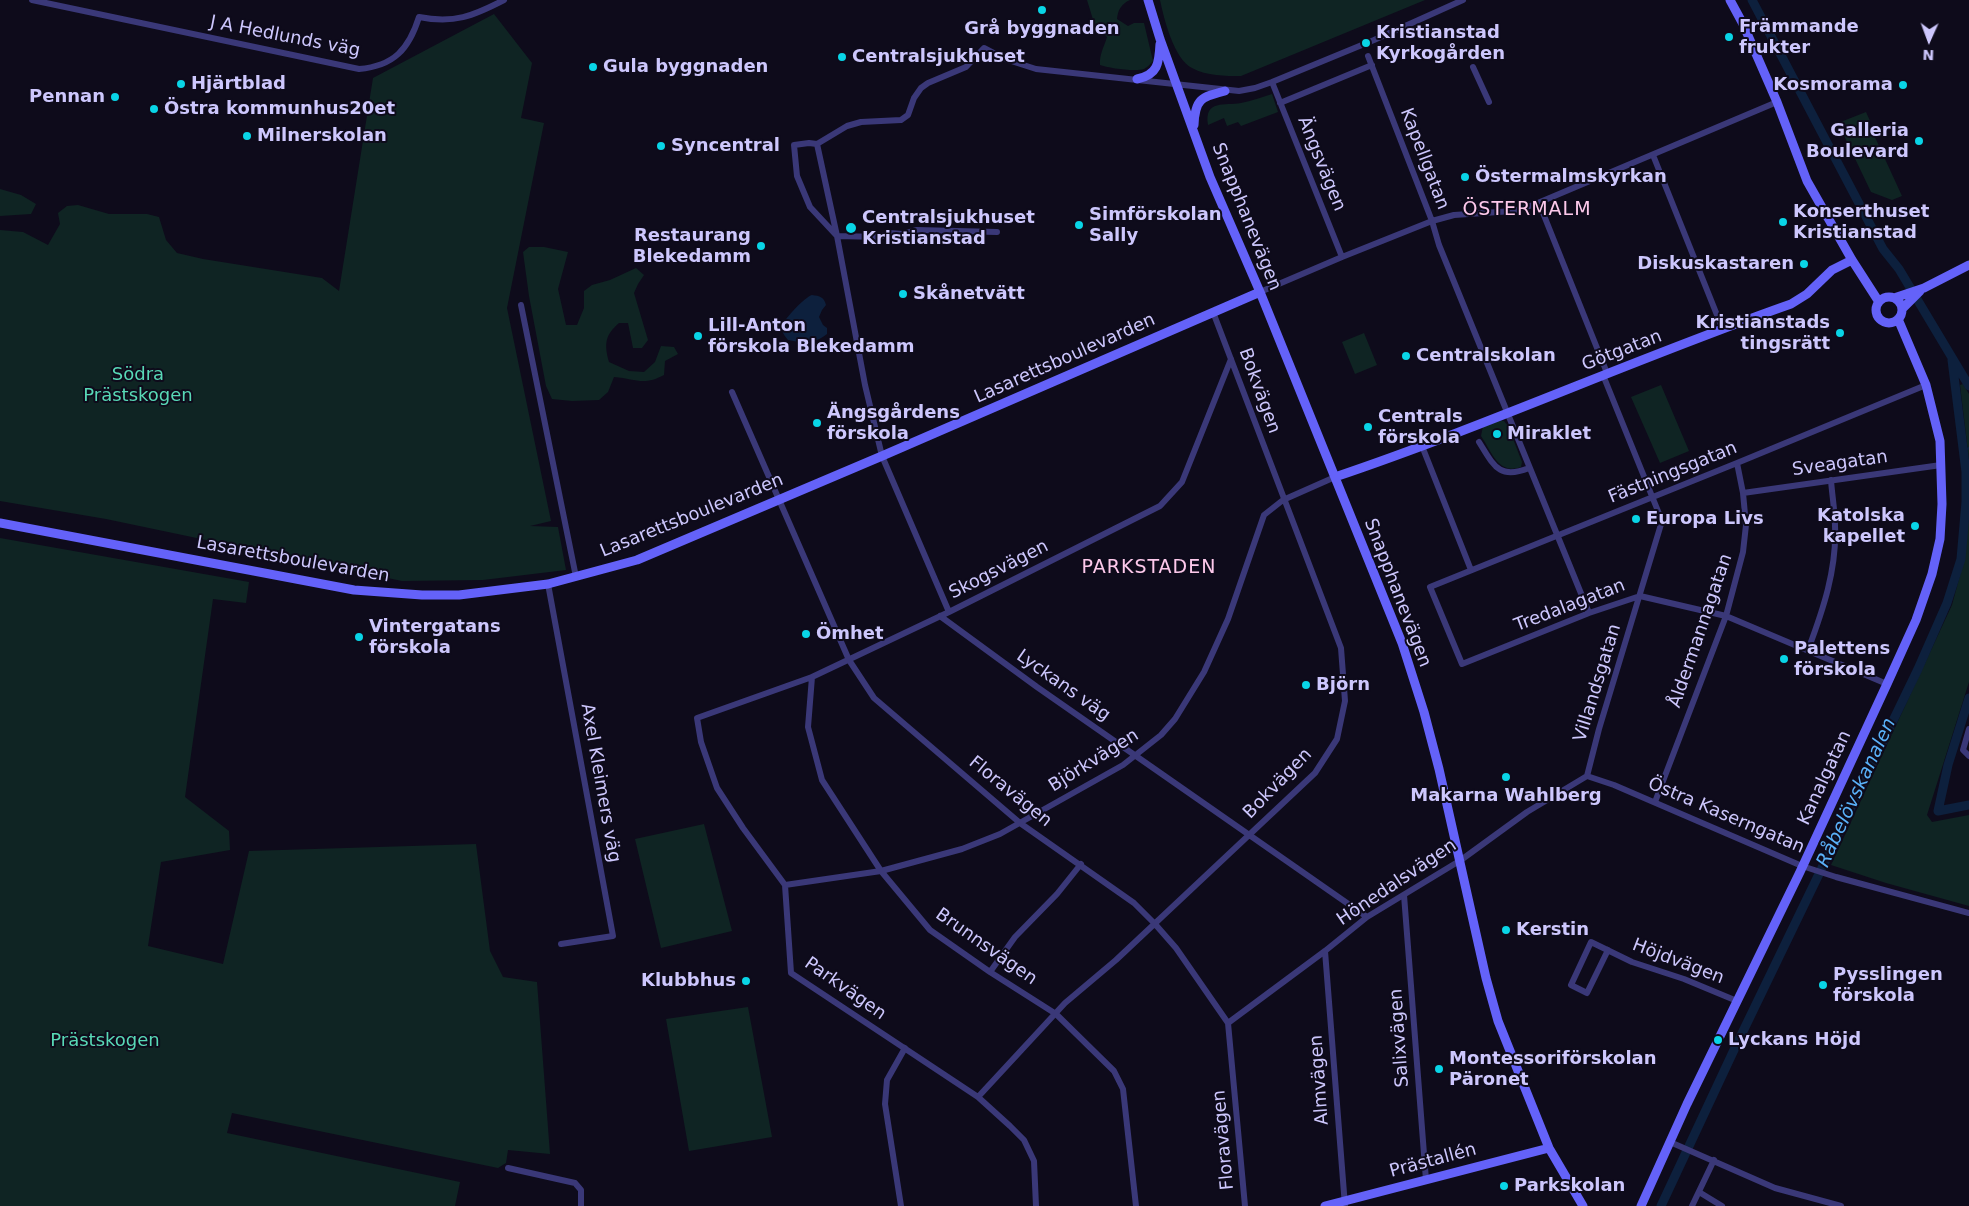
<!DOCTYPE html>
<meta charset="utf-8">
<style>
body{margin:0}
#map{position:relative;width:1969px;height:1206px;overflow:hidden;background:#0e0b1b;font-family:"DejaVu Sans",sans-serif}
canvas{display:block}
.north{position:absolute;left:1904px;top:15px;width:50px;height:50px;-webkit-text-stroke:4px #0e0b1b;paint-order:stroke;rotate:182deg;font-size:14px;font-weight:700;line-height:20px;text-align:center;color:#cdc7fd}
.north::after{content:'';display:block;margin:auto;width:18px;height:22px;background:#cdc7fd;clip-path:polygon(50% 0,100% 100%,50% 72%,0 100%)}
</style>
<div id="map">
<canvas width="1969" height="1206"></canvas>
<div class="north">N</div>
</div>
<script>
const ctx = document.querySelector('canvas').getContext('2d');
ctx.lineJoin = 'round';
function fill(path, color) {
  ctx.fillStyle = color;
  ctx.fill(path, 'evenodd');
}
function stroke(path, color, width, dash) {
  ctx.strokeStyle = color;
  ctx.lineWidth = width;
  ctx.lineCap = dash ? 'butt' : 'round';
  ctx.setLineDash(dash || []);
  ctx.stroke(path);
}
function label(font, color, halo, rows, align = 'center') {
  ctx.font = font + ' "DejaVu Sans",sans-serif';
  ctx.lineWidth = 4;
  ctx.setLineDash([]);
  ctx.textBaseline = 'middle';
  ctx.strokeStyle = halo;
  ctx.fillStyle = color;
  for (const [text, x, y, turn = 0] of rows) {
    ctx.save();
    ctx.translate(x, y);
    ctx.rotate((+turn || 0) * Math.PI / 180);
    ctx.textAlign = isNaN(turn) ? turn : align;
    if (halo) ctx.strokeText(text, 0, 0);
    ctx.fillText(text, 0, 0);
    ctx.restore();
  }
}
const green = new Path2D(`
 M 1087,0 L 1130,0 C 1121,4 1118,10 1117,19 L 1128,26 L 1134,23 L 1144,23 L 1153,61 C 1150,64 1148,67 1144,69 C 1135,72 1108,68 1100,65 C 1099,55 1104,47 1107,37 L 1095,26 Z
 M 1160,0 L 1425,0 L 1241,76 C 1225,76 1207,76 1192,68 C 1174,59 1164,19 1160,0 Z
 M 494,14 L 532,63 L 521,118 L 544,123 L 507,308 L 551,521 L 530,526 L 558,527 L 566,570 L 483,580 L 402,581 L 106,519 L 0,501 L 0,230 L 23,232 L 48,245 L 60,224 L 58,213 L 67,206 L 78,205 L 109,214 L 147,214 L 159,217 L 166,240 L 177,253 L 203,259 L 322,278 L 339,291 L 373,78 Z
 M 1272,94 L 1278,112 L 1241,126 L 1238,122 L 1227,126 L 1224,118 L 1208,125 C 1204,99 1225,106 1241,103 C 1251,101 1262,97 1272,94 Z
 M 1866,112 L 1870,121 L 1868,122 L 1902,196 L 1892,200 L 1871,192 L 1838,123 Z
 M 0,189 L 21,195 L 36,204 L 31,214 L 0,216 Z
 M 529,247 L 544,247 L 568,252 L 558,289 L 566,325 L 577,325 L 584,308 L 584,291 L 592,285 L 610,280 L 636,268 L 644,275 L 638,284 L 634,293 L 648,340 L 642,348 L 633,348 L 628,323 L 619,323 C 605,335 604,344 609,362 L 629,371 L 644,372 L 655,362 L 661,346 L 674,347 L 678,354 L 665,361 L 664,375 C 644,386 636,379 614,377 L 608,392 L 599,400 L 572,401 L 552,399 L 546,386 L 529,296 L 523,252 Z
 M 1364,333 L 1377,365 L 1355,374 L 1342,342 Z
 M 1963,384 L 1969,394 L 1969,460 L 1960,385 Z
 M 1661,385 L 1689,451 L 1660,463 L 1631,397 Z
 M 1499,420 L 1504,421 L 1508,426 L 1522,462 L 1521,467 C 1498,475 1492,452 1481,436 L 1483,426 Z
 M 1969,514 L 1969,682 L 1927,815 L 1932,822 L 1969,815 L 1969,906 L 1886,883 L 1831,865 L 1952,605 L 1964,560 Z
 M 0,538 L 249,582 L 246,603 L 213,599 L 185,797 L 229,831 L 230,850 L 161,862 L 148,946 L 223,964 L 249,851 L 476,844 L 490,951 L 503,977 L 537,982 L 550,1154 L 508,1150 L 506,1163 L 498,1168 L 232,1113 L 227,1133 L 460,1182 L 455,1206 L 0,1206 Z
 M 704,824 L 732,931 L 661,948 L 635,839 Z
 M 748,1007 L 772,1137 L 689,1151 L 666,1019 Z`);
const water = new Path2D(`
 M 812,295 C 820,296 824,297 826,305 L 822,310 L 819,317 L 823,325 L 827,328 L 827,334 C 815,344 802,343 788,340 C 785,336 781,332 782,326 C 785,318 805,297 812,295 Z`);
const stream = new Path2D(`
 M 1963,451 L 1969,448`);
const canal = new Path2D(`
 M 1752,0 L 1883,249 L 1899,269 L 1969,386
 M 1969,698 L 1948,765 L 1938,811 L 1969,805
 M 1661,1206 L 1733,1052 L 1918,669 L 1947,603 L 1961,559 L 1966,502 L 1966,472 L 1952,360`);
const street = new Path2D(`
 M 32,0 L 359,69 C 394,66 409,49 419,17 C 454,24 473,16 504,0
 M 1368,56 L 1432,221 L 1439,245 L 1589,613
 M 1473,67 L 1489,102
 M 1272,82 L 1342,257
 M 1280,103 L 1372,65
 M 817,144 L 837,236 L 865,385 L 882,456 L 949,612
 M 1653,155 L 1723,330
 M 1539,203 L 1607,373
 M 837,236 L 810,207 L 797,176 L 794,145 L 809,143 L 817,144 L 847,126 L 861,122 L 901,120 L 908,115 L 914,98 L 921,88 L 928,83 L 966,67 L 984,48 L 1005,59 L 1036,69 L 1239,91 L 1255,88 L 1272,82 L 1374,40 L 1463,0
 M 837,236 L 880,237 L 889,233 L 903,234 L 917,230 L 997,232
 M 1260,292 L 1342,257 L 1432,221 L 1454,215 L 1513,211 L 1533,205 L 1777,102
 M 521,305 L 576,577
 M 732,392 L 849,660 L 874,698 L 1020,823 L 1134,903 L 1155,924 L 1176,948 L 1228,1023 L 1245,1206
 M 1479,442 C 1494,466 1499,480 1529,468
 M 1422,446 L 1471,570
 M 1743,493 L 1941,465
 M 548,584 L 613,936 L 561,944
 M 940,616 L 1037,687 L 1367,917
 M 1808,650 C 1823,610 1837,569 1835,526 C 1835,511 1832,495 1831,480
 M 812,677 L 808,727 L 822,780 L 881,871 L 930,930 L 990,972 L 1056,1014 L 1114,1071 L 1123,1089 L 1136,1206
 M 1887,684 L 1726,616 L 1640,596 L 1589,613 L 1462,664 L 1430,587 L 1737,463 L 1926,385
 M 1969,729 L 1963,750 L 1969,756
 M 1587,776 L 1599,729 L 1662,521 L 1603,375
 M 1587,776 L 1614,785 L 1802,866 L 1836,877 L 1969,913
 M 1655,802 L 1726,616 L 1743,552 L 1746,525 L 1743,493 L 1737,463
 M 785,885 L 881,871 L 962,849 L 1000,834 L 1123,765 L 1161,735 L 1175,719 L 1204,672 L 1228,619 L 1264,515 L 1283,500 L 1335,477
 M 1404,895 L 1426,1180
 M 1608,950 L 1587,993 L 1571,985 L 1591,942 L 1632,962 L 1684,979 L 1737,1001
 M 1325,951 L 1345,1206
 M 990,972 L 1015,937 L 1057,894 L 1081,864
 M 1228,1023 L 1325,951 L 1367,917 L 1461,860 L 1527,812 L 1587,776
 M 978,1097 L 1065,1003 L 1116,960 L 1315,773 L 1337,739 L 1345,701 L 1341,648 L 1213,312
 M 1670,1142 L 1775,1188 L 1841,1206
 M 508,1168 L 575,1183 L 581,1190 L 581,1206
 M 1699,1192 L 1722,1206
 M 901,1206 L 885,1104 L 887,1080 L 905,1048
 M 1036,1206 L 1034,1161 L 1024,1140 L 1010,1126 L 978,1097 L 791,973 L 785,885 L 743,828 L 717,788 L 701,742 L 697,718 L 812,677 L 949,612 L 1160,506 L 1182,482 L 1231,359
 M 1692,1206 L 1714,1160`);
const secondary = new Path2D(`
 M 1148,0 L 1160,39 L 1210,177 L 1260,292 L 1402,643 L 1424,712 L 1439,769 L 1486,978 L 1498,1021 L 1549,1148 L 1583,1206
 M 1730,0 L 1743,24 L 1777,102 L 1807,181 L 1852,260 L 1879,302
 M 1137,79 C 1158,75 1159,63 1160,44
 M 1194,125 C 1195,99 1201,97 1225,91
 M1876 310a13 13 0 1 1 26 0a13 13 0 1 1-26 0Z
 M 1894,298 L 1924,288 L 1969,265
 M 1902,309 L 1920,291
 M 1335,477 C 1489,425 1637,358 1791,304 L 1807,294 L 1832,270 L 1852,260
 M 0,523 L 354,590 L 422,595 L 459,595 L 548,584 L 637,560 L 882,456 L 1260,292
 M 1325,1206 L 1549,1148
 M 1641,1206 L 1687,1104 L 1800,872 L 1887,684 L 1916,620 L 1932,574 L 1940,539 L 1942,504 L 1940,441 L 1926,385 L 1898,319`);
const markers = [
 [1042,10,5,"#09d5e7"],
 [1729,37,5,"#09d5e7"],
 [1366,43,5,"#09d5e7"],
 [842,57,5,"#09d5e7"],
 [593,67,5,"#09d5e7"],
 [181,84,5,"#09d5e7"],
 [1903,85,5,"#09d5e7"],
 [115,97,5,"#09d5e7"],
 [154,109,5,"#09d5e7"],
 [247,136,5,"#09d5e7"],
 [1919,141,5,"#09d5e7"],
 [661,146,5,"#09d5e7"],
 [1465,177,5,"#09d5e7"],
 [1783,222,5,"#09d5e7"],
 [1079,225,5,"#09d5e7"],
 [851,228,6,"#09d5e7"],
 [761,246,5,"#09d5e7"],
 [1804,264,5,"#09d5e7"],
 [903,294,5,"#09d5e7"],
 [1840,333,5,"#09d5e7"],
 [698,336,5,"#09d5e7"],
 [1406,356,5,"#09d5e7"],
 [817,423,5,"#09d5e7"],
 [1368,427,5,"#09d5e7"],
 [1497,434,5,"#09d5e7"],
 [1636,519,5,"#09d5e7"],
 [1915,526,5,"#09d5e7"],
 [806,634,5,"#09d5e7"],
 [359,637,5,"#09d5e7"],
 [1784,659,5,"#09d5e7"],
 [1306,685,5,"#09d5e7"],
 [1506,777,5,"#09d5e7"],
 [1506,930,5,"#09d5e7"],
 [746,981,5,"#09d5e7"],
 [1823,985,5,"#09d5e7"],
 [1718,1040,5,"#09d5e7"],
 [1439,1069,5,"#09d5e7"],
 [1504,1186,5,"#09d5e7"]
];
const poiNames = [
 ["Främmande",1739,27],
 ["frukter",1739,48],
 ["Grå byggnaden",1042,29,"center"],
 ["Kristianstad",1376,33],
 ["Kyrkogården",1376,54],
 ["Centralsjukhuset",852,57],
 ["Gula byggnaden",603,67],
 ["Hjärtblad",191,84],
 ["Kosmorama",1893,85,"right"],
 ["Pennan",105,97,"right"],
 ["Östra kommunhus20et",164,109],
 ["Galleria",1909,131,"right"],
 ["Boulevard",1909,152,"right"],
 ["Milnerskolan",257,136],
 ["Syncentral",671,146],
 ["Östermalmskyrkan",1475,177],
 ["Konserthuset",1793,212],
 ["Kristianstad",1793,233],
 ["Simförskolan",1089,215],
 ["Sally",1089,236],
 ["Centralsjukhuset",862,218],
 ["Kristianstad",862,239],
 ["Restaurang",751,236,"right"],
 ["Blekedamm",751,257,"right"],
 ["Diskuskastaren",1794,264,"right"],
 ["Skånetvätt",913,294],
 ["Kristianstads",1830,323,"right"],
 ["tingsrätt",1830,344,"right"],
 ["Lill-Anton",708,326],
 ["förskola Blekedamm",708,347],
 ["Centralskolan",1416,356],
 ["Ängsgårdens",827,413],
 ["förskola",827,434],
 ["Centrals",1378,417],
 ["förskola",1378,438],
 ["Miraklet",1507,434],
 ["Katolska",1905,516,"right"],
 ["kapellet",1905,537,"right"],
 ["Europa Livs",1646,519],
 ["Vintergatans",369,627],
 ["förskola",369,648],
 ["Ömhet",816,634],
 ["Palettens",1794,649],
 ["förskola",1794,670],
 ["Björn",1316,685],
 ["Makarna Wahlberg",1506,796,"center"],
 ["Kerstin",1516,930],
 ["Pysslingen",1833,975],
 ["förskola",1833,996],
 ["Klubbhus",736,981,"right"],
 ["Lyckans Höjd",1728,1040],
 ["Montessoriförskolan",1449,1059],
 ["Päronet",1449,1080],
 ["Parkskolan",1514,1186]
];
const streetNames = [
 ["J A Hedlunds väg",285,37,11],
 ["Kapellgatan",1424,159,69],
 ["Ängsvägen",1321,164,68],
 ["Snapphanevägen",1246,217,68],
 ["Götgatan",1622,351,-21],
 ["Lasarettsboulevarden",1065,359,-24],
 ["Bokvägen",1259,391,70],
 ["Sveagatan",1840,464,-8],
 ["Fästningsgatan",1673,473,-22],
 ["Lasarettsboulevarden",692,516,-22],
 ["Lasarettsboulevarden",293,560,10],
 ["Skogsvägen",999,570,-27],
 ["Snapphanevägen",1397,593,69],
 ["Tredalagatan",1570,606,-21],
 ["Åldermannagatan",1701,631,-71],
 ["Villandsgatan",1598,683,-73],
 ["Lyckans väg",1063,686,35],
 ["Björkvägen",1094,761,-32],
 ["Kanalgatan",1825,778,-65],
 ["Axel Kleimers väg",600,783,80],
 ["Bokvägen",1278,784,-46],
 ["Floravägen",1010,792,39],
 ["Östra Kaserngatan",1726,816,23],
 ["Hönedalsvägen",1397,883,-34],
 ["Brunnsvägen",986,947,35],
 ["Höjdvägen",1678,962,21],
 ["Parkvägen",845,989,35],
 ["Salixvägen",1400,1038,-94],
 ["Almvägen",1320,1080,-94],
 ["Floravägen",1224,1140,-95],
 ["Prästallén",1433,1161,-15]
];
const parkNames = [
 ["Södra",138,375],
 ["Prästskogen",138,396],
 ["Prästskogen",105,1041]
];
const neighbourhoodNames = [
 ["ÖSTERMALM",1527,210],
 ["PARKSTADEN",1149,568]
];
const waterNames = [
 ["Råbelövskanalen",1857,793,-65]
];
fill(green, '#0f2423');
fill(water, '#0d203d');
stroke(stream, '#0d203d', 2.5);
stroke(canal, '#0d203d', 9);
stroke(street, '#3a3878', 6);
stroke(secondary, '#6462f9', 9);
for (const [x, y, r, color] of markers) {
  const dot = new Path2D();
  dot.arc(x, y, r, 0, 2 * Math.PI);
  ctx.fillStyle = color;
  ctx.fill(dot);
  stroke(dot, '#0e0b1b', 2);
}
label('bold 18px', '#cdc7fd', '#0e0b1b', poiNames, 'left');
label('18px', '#cdc7fd', '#0e0b1b', streetNames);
label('18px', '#58d8b6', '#0e0b1b', parkNames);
ctx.letterSpacing = '1px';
label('19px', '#fdc9eb', '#0e0b1b', neighbourhoodNames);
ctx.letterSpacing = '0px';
label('italic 19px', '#5ab1f9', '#0e0b1b', waterNames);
</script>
